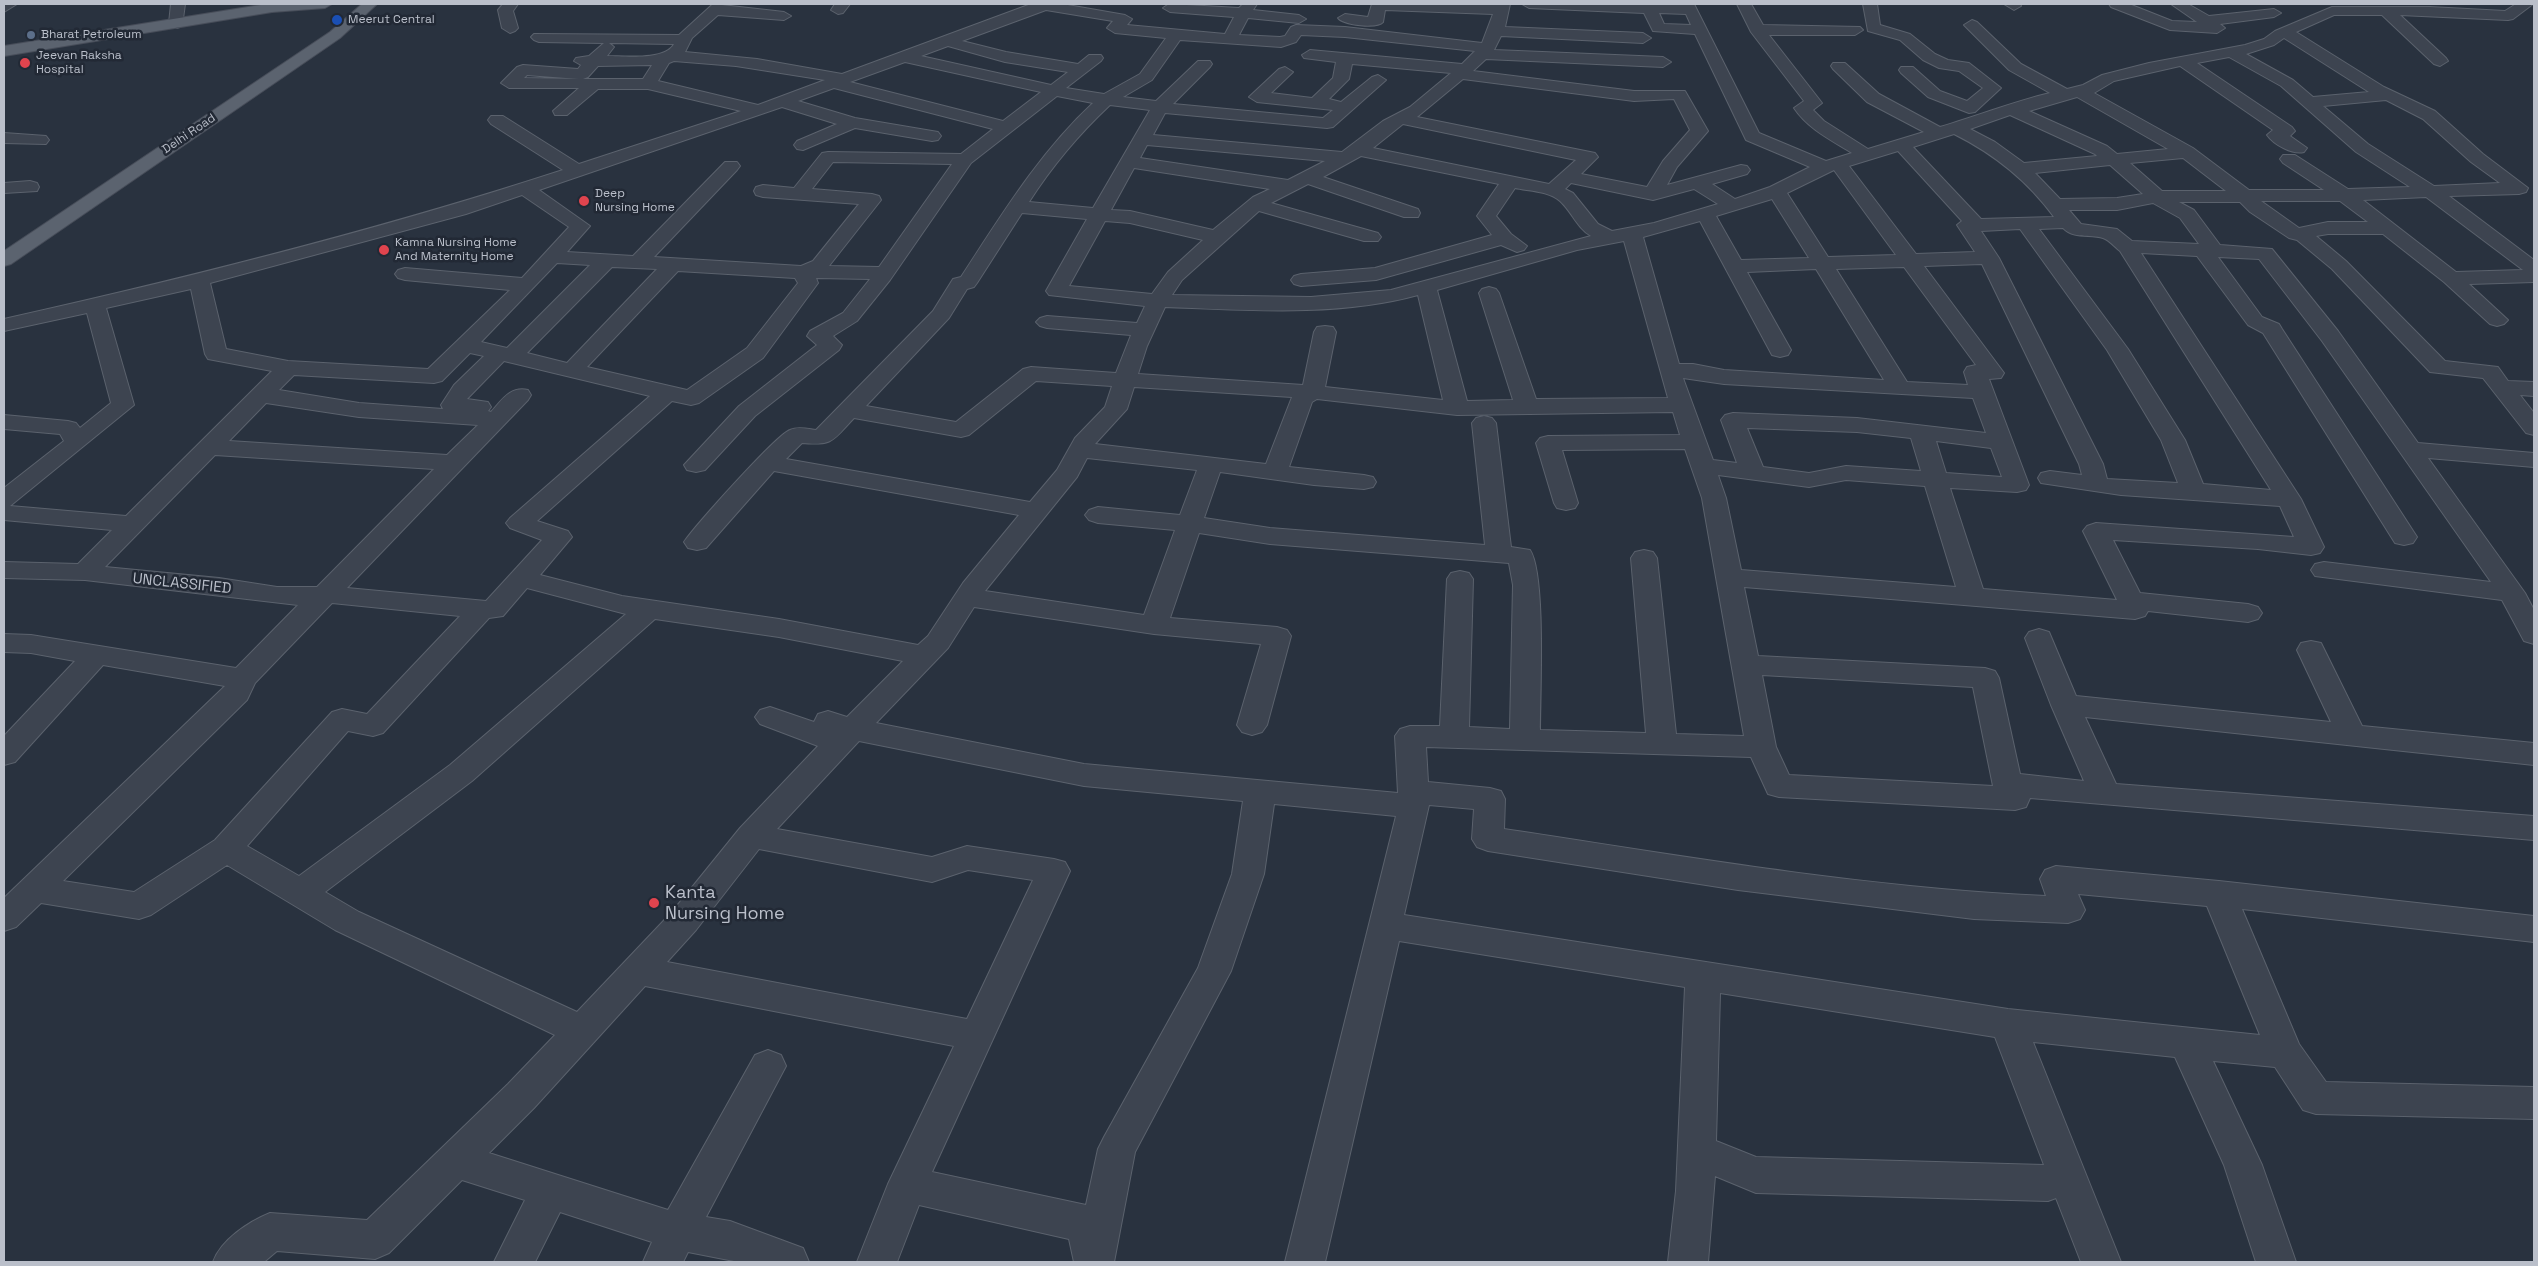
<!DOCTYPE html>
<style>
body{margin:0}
#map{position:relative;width:2538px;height:1266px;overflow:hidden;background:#29323f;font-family:"Space Grotesk",sans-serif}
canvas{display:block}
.frame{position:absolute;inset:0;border:5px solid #babfca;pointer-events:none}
</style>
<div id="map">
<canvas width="2538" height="1266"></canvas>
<div class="frame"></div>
</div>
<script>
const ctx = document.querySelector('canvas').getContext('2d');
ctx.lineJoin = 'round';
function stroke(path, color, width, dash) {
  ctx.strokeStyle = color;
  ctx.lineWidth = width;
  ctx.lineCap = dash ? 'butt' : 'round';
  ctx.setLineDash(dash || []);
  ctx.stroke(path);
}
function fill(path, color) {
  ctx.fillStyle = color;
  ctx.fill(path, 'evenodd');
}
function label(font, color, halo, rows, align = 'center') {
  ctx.font = font + ' "Space Grotesk",sans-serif';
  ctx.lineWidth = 5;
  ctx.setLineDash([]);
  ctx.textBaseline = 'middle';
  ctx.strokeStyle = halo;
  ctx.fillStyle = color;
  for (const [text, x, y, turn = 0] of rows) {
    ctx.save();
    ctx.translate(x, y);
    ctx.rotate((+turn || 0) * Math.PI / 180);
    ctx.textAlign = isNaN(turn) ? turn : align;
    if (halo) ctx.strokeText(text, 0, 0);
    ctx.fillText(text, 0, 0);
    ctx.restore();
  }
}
const minor = new Path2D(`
 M 4,4 L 17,4 L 4,12 Z
 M 171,4 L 185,4 L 182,26 L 177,28 L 169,23 Z
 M 503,4 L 518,4 L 513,11 L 518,28 L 515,31 L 510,33 L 502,28 L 498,10 Z
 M 713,4 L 784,12 L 791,16 L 784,20 L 718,15 L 692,38 L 685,52 L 757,59 L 842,74 L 1031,4 L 1062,4 L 1125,15 L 1132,19 L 1127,25 L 1225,34 L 1234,17 L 1170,12 L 1163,8 L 1169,4 L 1239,8 L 1243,4 L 1257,4 L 1253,10 L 1299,15 L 1306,19 L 1299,23 L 1248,18 L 1239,35 L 1280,37 L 1285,36 L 1291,27 L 1296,25 L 1345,27 L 1482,43 L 1493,14 L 1385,10 L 1383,22 C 1377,29 1343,25 1338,18 L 1345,14 L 1368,17 L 1372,4 L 1510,4 L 1505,27 L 1643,33 L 1651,38 L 1643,43 L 1501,36 L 1494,50 L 1663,57 L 1671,62 L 1663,67 L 1486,59 L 1473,71 L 1634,91 L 1685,91 L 1708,131 L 1677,167 L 1667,185 L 1741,165 L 1747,166 L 1750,170 L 1747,174 L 1712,184 L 1735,199 L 1770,187 L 1810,167 L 1746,140 L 1695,34 L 1653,31 L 1644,13 L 1529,8 L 1522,4 L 1694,4 L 1759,133 L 1826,161 L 1852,153 C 1831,140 1808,129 1794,108 L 1804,101 L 1751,32 L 1737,4 L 1751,4 L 1763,25 L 1860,27 L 1863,30 L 1855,35 L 1769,35 L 1822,103 L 1813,110 L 1824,121 L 1868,149 L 1924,132 L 1867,102 L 1833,69 L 1831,66 L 1833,63 L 1845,63 L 1879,94 L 1940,127 C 1977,116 2013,102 2050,93 L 2009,70 L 1964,25 L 1972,20 L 1977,22 L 2021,64 L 2067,89 L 2083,85 L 2102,75 L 2149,63 L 2245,45 L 2264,39 L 2275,31 L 2332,7 L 2430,7 L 2505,11 L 2516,4 L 2533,4 L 2513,19 L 2508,20 L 2400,15 L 2446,58 L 2448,61 L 2440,66 L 2434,64 L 2382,15 L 2334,15 L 2296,32 L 2384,87 L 2435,111 L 2483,154 L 2528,188 L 2526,192 L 2519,194 L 2449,196 L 2534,260 L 2534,282 L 2469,284 L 2508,320 L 2504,324 L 2497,326 L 2490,324 L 2444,282 L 2383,234 L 2328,234 L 2316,236 L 2346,261 L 2445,361 L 2498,367 L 2508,381 L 2534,382 L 2534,396 L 2520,395 L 2534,413 L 2534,435 L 2526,433 L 2483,378 L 2430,372 L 2332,269 L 2297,240 L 2289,238 L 2250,212 L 2240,202 L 2179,202 L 2194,210 L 2220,245 L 2272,249 L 2338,331 L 2418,443 L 2534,453 L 2534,467 L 2428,458 L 2525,593 L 2534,610 L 2534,644 L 2524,641 L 2502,600 L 2315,576 L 2311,570 L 2315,564 L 2324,562 L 2491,582 L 2322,341 L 2259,259 L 2218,257 L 2262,317 L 2279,324 L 2282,329 L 2417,537 L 2413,543 L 2404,545 L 2395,543 L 2263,333 L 2248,325 L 2197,256 L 2141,253 L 2301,499 L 2324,547 L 2320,553 L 2311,555 L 2258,549 L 2113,540 L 2140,593 L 2248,604 L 2258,607 L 2262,613 L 2258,619 L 2248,622 L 2148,611 L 2145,616 L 2135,619 L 1744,587 L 1758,656 L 1985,668 L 1995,671 L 1999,678 L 2020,774 L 2084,781 L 2051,705 L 2025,638 L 2029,632 L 2039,629 L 2049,632 L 2076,696 L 2331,722 L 2297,650 L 2301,643 L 2311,641 L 2321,643 L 2362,726 L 2534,743 L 2534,765 L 2085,717 L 2116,784 L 2534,816 L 2534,840 L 2030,798 L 2026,807 L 2015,810 L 1779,797 L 1768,794 L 1751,757 L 1426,747 L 1428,782 L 1490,788 L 1501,791 L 1505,799 L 1504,829 C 1684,856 1865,888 2046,896 L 2040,879 L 2045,870 L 2056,866 L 2219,881 L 2534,916 L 2534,942 L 2242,909 L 2299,1044 L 2326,1082 L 2534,1087 L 2534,1119 L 2316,1114 L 2303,1110 L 2275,1067 L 2213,1061 L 2262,1165 L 2296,1262 L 2256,1262 L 2224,1165 L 2175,1057 L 2033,1042 L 2121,1262 L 2081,1262 L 2056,1198 L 2048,1201 L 1756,1193 L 1715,1176 L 1708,1262 L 1668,1262 L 1676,1191 L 1685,987 L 1399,941 L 1325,1262 L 1285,1262 L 1396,816 L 1274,804 L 1264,874 L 1231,971 L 1135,1152 L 1114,1262 L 1074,1262 L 1069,1239 L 919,1205 L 897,1262 L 857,1262 L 888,1184 L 954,1046 L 645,986 L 534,1108 L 489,1153 L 668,1210 L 755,1055 L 768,1050 L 781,1055 L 786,1066 L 706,1217 L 730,1221 L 803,1248 L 809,1262 L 739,1262 L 688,1252 L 683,1262 L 643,1262 L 652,1242 L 560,1212 L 535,1262 L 494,1262 L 525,1200 L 462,1180 L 389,1253 L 375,1259 L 277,1251 L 264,1262 L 213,1262 C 221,1240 248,1222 270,1213 L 367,1220 L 508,1084 L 555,1035 L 335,930 L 227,865 L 151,915 L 139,919 L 41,903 L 16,927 L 4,931 L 4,898 L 225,686 L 103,665 L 15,762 L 4,765 L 4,736 L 75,661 L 31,653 L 4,652 L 4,634 L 31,635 L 236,668 L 298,605 L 85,580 L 4,578 L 4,562 L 78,564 L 112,530 L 4,520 L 4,488 L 64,441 L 60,434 L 4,429 L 4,415 L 68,421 L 76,423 L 80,428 L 111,403 L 87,313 L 4,331 L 4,319 C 192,277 379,230 563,170 L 491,124 L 488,120 L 491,116 L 503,116 L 579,164 L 741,111 L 648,89 L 598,89 L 567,115 L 555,115 L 553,111 L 579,88 L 509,88 L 501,83 L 517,67 L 523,65 L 578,69 L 581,65 L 574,61 L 576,58 L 589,56 L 604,43 L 539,42 L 534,40 L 531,37 L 534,34 L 679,35 ZM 1046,10 L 1113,21 L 1107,28 L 1115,33 L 1166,38 L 1140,74 L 1104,94 L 1066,88 L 1101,61 L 1103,58 L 1101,55 L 1089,55 L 1078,64 L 1006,52 L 962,41 ZM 1659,13 L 1686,14 L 1691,25 L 1664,24 ZM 1301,35 L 1345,37 L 1475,51 L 1462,64 L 1310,50 L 1302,55 L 1304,58 L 1336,62 L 1333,78 L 1312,98 L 1271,93 L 1293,72 L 1285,67 L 1279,69 L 1249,97 L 1257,102 L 1333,110 L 1323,118 L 1173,104 L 1210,67 L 1212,64 L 1210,61 L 1198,61 L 1156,101 L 1123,97 L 1152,80 L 1180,40 L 1281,47 L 1296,42 ZM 2284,38 L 2369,92 L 2313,97 L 2293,80 L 2246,54 L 2274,45 ZM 609,43 L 674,44 C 665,61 624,56 607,56 L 614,47 ZM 948,46 L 1005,62 L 1068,72 L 1051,85 L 921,56 ZM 2229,57 L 2281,86 L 2356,152 L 2410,187 L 2348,189 L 2295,155 L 2283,155 L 2280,159 L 2283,163 L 2324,190 L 2249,190 L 2193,148 L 2094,93 L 2114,81 L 2180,66 L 2273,130 L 2267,135 C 2274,145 2293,155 2304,152 L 2307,148 L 2290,136 L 2295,131 L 2292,127 L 2197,63 ZM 674,61 L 736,66 L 825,80 L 758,105 L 658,81 L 669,63 ZM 905,62 L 1041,92 L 1003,121 L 850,82 ZM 1352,64 L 1451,73 L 1410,107 L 1383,121 L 1342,152 L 1153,135 L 1165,113 L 1327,128 L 1333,127 L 1386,80 L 1378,75 L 1372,77 L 1341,102 L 1329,99 L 1349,79 ZM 652,65 L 643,79 L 583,79 L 588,77 L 598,66 ZM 527,75 L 579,79 L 524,78 ZM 1463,79 L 1634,101 L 1674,99 L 1690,130 L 1663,161 L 1647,187 L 1581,174 L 1598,157 L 1595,153 L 1417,117 ZM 834,88 L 993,129 L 961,154 L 828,152 L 822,153 L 794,188 L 763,185 L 756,187 L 754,191 L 756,195 L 763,197 L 859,204 L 813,261 L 801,266 L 654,257 L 737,170 L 740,166 L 737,162 L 725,162 L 633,256 L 567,252 L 590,226 L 539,190 L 782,107 L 837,124 L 797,141 L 794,145 L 797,149 L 803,150 L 855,128 L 932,141 L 938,140 L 941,136 L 938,132 L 932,131 L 855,118 L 798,101 ZM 1057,96 L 1093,103 C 1039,153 1001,216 961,277 L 953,279 L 933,311 L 816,430 C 808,429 798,426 790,430 C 777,434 695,526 684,542 L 688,548 L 697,550 L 706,548 L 774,471 L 1019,515 L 963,583 L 928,636 L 918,645 L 779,619 L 622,596 L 540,575 L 572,537 L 568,531 L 537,521 L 672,401 L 691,405 L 699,403 L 763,358 L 818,283 L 816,278 L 870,279 L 843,313 L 810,331 L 807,336 L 817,345 L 739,406 L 684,465 L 687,470 L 696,472 L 705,470 L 755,416 L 839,350 L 842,345 L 833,336 L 857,321 L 890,280 L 971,163 ZM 2077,97 L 2168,149 L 2117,154 L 2107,146 L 2029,111 ZM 2386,100 L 2423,119 L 2471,162 L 2500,183 L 2434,186 L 2368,144 L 2323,106 ZM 1110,105 L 1150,110 L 1093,208 L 1029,202 C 1052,166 1079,134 1110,105 ZM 2010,115 L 2095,154 L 2097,156 L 2024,163 L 1995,142 L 1970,129 ZM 1403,124 L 1576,160 L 1549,184 L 1373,148 ZM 1954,134 C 1994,154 2028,181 2054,217 L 1981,219 L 1913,147 ZM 1147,145 L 1325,161 L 1288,180 L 1140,158 ZM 1898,151 L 1962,221 L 1957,225 L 1975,252 L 1916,254 L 1849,166 ZM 1361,156 L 1499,184 L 1477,216 L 1492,235 L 1375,268 L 1301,274 L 1294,276 L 1291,280 L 1294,284 L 1301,286 L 1376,280 L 1501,245 L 1517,252 L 1524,250 L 1527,246 L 1511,234 L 1496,216 L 1515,188 C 1529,191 1549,191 1560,201 C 1572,212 1577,228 1591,236 L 1391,290 L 1311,297 L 1172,295 L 1182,280 L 1259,211 L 1364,241 L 1378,241 L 1381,237 L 1378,233 L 1271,203 L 1308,184 L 1404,217 L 1418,217 L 1420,213 L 1418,209 L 1323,177 ZM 2183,158 L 2226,191 L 2162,191 L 2130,163 ZM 833,162 L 952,164 L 879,267 L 829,266 L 881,200 L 879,196 L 872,194 L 812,189 ZM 2110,165 L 2143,194 L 2117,198 L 2060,199 L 2035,173 ZM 1134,168 L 1270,189 L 1253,197 L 1213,230 L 1130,211 L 1111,210 ZM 1834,170 L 1896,255 L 1828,257 L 1787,193 ZM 1571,183 L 1653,200 L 1694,189 L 1718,204 L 1654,223 L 1612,231 L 1598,224 L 1573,193 L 1565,189 ZM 522,195 L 569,227 L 522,278 L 405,268 L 398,270 L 395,274 L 398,278 L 405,280 L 510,290 L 428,369 L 288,361 L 226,349 L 210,283 L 466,214 ZM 2426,197 L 2523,270 L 2456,272 L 2363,200 ZM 1772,199 L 1809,258 L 1741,260 L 1716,216 ZM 2261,201 L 2340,201 L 2368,222 L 2328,222 L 2299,228 ZM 2153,203 L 2180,218 L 2199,244 L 2132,241 L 2117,229 L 2081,224 L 2069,210 L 2117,210 ZM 1022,213 L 1087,219 L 1046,291 L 1049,295 L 1145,306 L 1137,323 L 1047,316 L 1040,318 L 1036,322 L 1040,326 L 1047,328 L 1131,335 L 1116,373 L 1031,367 L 1023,369 L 956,422 L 866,406 L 949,318 L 967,289 L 974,287 L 977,283 ZM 1105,221 L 1130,223 L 1203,240 L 1168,272 L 1152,294 L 1069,286 ZM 1700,221 L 1772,355 L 1780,357 L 1788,355 L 1791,350 L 1747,272 L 1816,269 L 1884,380 L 1724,370 L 1693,364 L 1679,364 L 1643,237 ZM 2063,228 C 2074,239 2089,234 2103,238 C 2109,240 2115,247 2120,251 L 2271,490 L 2203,484 L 2185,440 L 2128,349 L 2039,229 ZM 2020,229 L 2107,350 L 2161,440 L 2178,483 L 2107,479 L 2103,464 L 1999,258 L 1981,231 ZM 1624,241 L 1668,398 L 1536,399 L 1499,293 L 1496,289 L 1489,287 L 1482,289 L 1479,293 L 1513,400 L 1467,401 L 1437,290 L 1577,250 ZM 557,263 L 590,265 L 507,348 L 481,342 ZM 1982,264 L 2079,464 L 2082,475 L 2050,471 L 2041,473 L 2038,478 L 2041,483 L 2121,495 L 2280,506 L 2294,537 L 2096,523 L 2087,526 L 2083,531 L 2117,600 L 1983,589 L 1950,488 L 2017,492 L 2026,490 L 2029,485 L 1989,379 L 2001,378 L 2004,373 L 1924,266 ZM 612,267 L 657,269 L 567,363 L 527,353 ZM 1904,267 L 1976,365 L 1967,367 L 1964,372 L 1968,385 L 1907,382 L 1836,269 ZM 678,271 L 795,278 L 798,283 L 747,348 L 687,390 L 587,367 ZM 191,289 L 205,354 L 208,359 L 272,371 L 126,516 L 10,506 L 134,405 L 106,308 ZM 1418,295 L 1443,400 L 1325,387 L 1336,332 L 1333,327 L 1325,326 L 1317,327 L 1314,332 L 1303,385 L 1138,374 L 1147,346 L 1165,307 C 1246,310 1339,317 1418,295 ZM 470,353 L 484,356 L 454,385 L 441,405 L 443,409 L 359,403 L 279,390 L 294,375 L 434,383 L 442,381 ZM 504,361 L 650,396 L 510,518 L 506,523 L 510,528 L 542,540 L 486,601 L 347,588 L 528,400 L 531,395 L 528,390 C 510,386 502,400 491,412 L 488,411 L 491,407 L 488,402 L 467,399 ZM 1683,378 L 1724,384 L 1973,398 L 1986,433 L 1857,418 L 1733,413 L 1725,415 L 1721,420 L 1737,463 L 1713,460 ZM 1036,381 L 1112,386 L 1105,407 L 1075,438 L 1057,470 L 1030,502 L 786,459 L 802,443 C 834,446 833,440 854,418 L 961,437 L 969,435 ZM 1134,387 L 1292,397 L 1266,464 L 1095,444 L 1127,409 ZM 1317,399 L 1457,415 L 1673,412 L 1680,435 L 1548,436 L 1540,438 L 1536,443 L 1554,503 L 1557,508 L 1566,510 L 1575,508 L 1578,503 L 1562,450 L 1685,449 L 1702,498 L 1744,736 L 1676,734 L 1657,558 L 1653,552 L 1644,550 L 1635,552 L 1631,558 L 1646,733 L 1540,730 C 1540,695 1546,574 1530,550 L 1511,547 L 1496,423 L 1492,418 L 1484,416 L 1476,418 L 1472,423 L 1485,545 L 1270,528 L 1204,518 L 1220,472 L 1314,485 L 1364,489 L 1373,487 L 1376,482 L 1373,477 L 1364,475 L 1289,467 L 1312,402 ZM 266,403 L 359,417 L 478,425 L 447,455 L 229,441 ZM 1747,428 L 1857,432 L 1911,438 L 1921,471 L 1846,466 L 1809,473 L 1763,467 ZM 1936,441 L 1991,448 L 2002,477 L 1946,473 ZM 215,455 L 434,469 L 317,587 L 277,587 L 219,578 L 105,567 ZM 1087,458 L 1197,470 L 1180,515 L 1098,507 L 1089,510 L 1085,515 L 1089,520 L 1098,523 L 1175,530 L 1144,615 L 985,591 L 1077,477 ZM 1718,475 L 1809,487 L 1846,480 L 1925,486 L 1956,587 L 1741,570 L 1726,498 ZM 1199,533 L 1270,544 L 1509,563 L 1513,585 L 1510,729 L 1469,727 L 1473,579 L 1469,573 L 1460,571 L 1451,573 L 1447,579 L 1440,726 L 1410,726 L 1400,729 L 1395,736 L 1398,793 L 1084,764 L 876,723 L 948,648 L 974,607 L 1154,634 L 1261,644 L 1237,725 L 1242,732 L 1252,735 L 1262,732 L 1267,725 L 1291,636 L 1287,630 L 1277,627 L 1170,618 ZM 527,588 L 626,614 L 450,765 L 299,876 L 247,846 L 348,731 L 373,736 L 383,733 L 489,618 L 503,616 ZM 332,603 L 460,616 L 367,714 L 342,709 L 332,712 L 215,840 L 134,892 L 63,881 L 247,700 L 255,683 ZM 655,619 L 779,637 L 903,661 L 847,717 L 828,711 L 818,714 L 814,722 L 770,707 L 760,710 L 755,717 L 760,724 L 818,746 L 740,828 L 672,912 L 577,1012 L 359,912 L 325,892 L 472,781 ZM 1762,675 L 1973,687 L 1993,786 L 1789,775 L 1776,747 ZM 859,741 L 1084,786 L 1243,801 L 1232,874 L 1198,968 L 1104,1137 L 1098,1149 L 1086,1205 L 932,1172 L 1070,871 L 1065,862 L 1054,859 L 967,846 L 932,857 L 777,829 ZM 1429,805 L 1474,809 L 1472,839 L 1477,847 L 1488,851 L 1738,890 L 1974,919 L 2068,923 L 2080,919 L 2085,910 L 2078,894 L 2207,906 L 2260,1035 L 2008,1009 L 1404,915 ZM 759,849 L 932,882 L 968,870 L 1033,880 L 967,1019 L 667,962 L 696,930 ZM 1720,993 L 1995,1037 L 2044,1165 L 1756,1157 L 1716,1141 Z
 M 835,4 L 850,4 L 843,13 L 838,14 L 831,10 Z
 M 1863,4 L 1877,4 L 1880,25 L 1910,34 L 1935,54 L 1948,60 L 1969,63 L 2001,88 L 1975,112 L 1969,113 L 1928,97 L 1901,73 L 1899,70 L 1901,67 L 1913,67 L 1940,91 L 1967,101 L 1983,88 L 1959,71 L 1939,68 L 1923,60 L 1900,40 L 1868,31 Z
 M 2004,4 L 2020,4 L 2021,6 L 2014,10 Z
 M 2109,4 L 2129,4 L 2172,21 L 2197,22 L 2171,4 L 2188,4 L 2209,16 L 2274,9 L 2281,13 L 2274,17 L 2220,24 L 2225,28 L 2217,33 L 2170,30 L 2111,7 Z
 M 4,133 L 46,136 L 49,140 L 46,144 L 4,143 Z
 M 30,181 L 37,183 L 39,187 L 37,191 L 4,193 L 4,183 Z`);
const major = new Path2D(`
 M 267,4 L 332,4 L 325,8 L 272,12 L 4,56 L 4,46 Z
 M 362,4 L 377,4 L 340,38 L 11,264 L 4,266 L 4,251 L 330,32 Z`);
const markers = [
 [337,20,6,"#1a4fb4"],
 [31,35,5,"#5c6f8a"],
 [25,63,6,"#e0444e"],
 [584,201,6,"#e0444e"],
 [384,250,6,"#e0444e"],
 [654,903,6,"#e0444e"]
];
const farPoinames = [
 ["Meerut Central",348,20],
 ["Bharat Petroleum",41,35],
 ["Jeevan Raksha",36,56],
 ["Hospital",36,70],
 ["Deep",595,194],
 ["Nursing Home",595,208],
 ["Kamna Nursing Home",395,243],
 ["And Maternity Home",395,257]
];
const farStreetnames = [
 ["Delhi Road",189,134,-34]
];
const streetNames = [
 ["UNCLASSIFIED",182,584,6]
];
const nearPoinames = [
 ["Kanta",665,893],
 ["Nursing Home",665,914]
];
stroke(minor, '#5b626d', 2);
stroke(major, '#474d59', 2);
fill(minor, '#3d4450');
fill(major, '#5b636f');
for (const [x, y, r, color] of markers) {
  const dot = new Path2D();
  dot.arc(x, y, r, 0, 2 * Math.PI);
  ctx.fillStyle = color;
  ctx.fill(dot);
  stroke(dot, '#222935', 2);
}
label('12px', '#babfca', '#222935', farPoinames, 'left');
label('12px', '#babfca', '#222935', farStreetnames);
label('15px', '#babfca', '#222935', streetNames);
label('18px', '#babfca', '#222935', nearPoinames, 'left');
</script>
